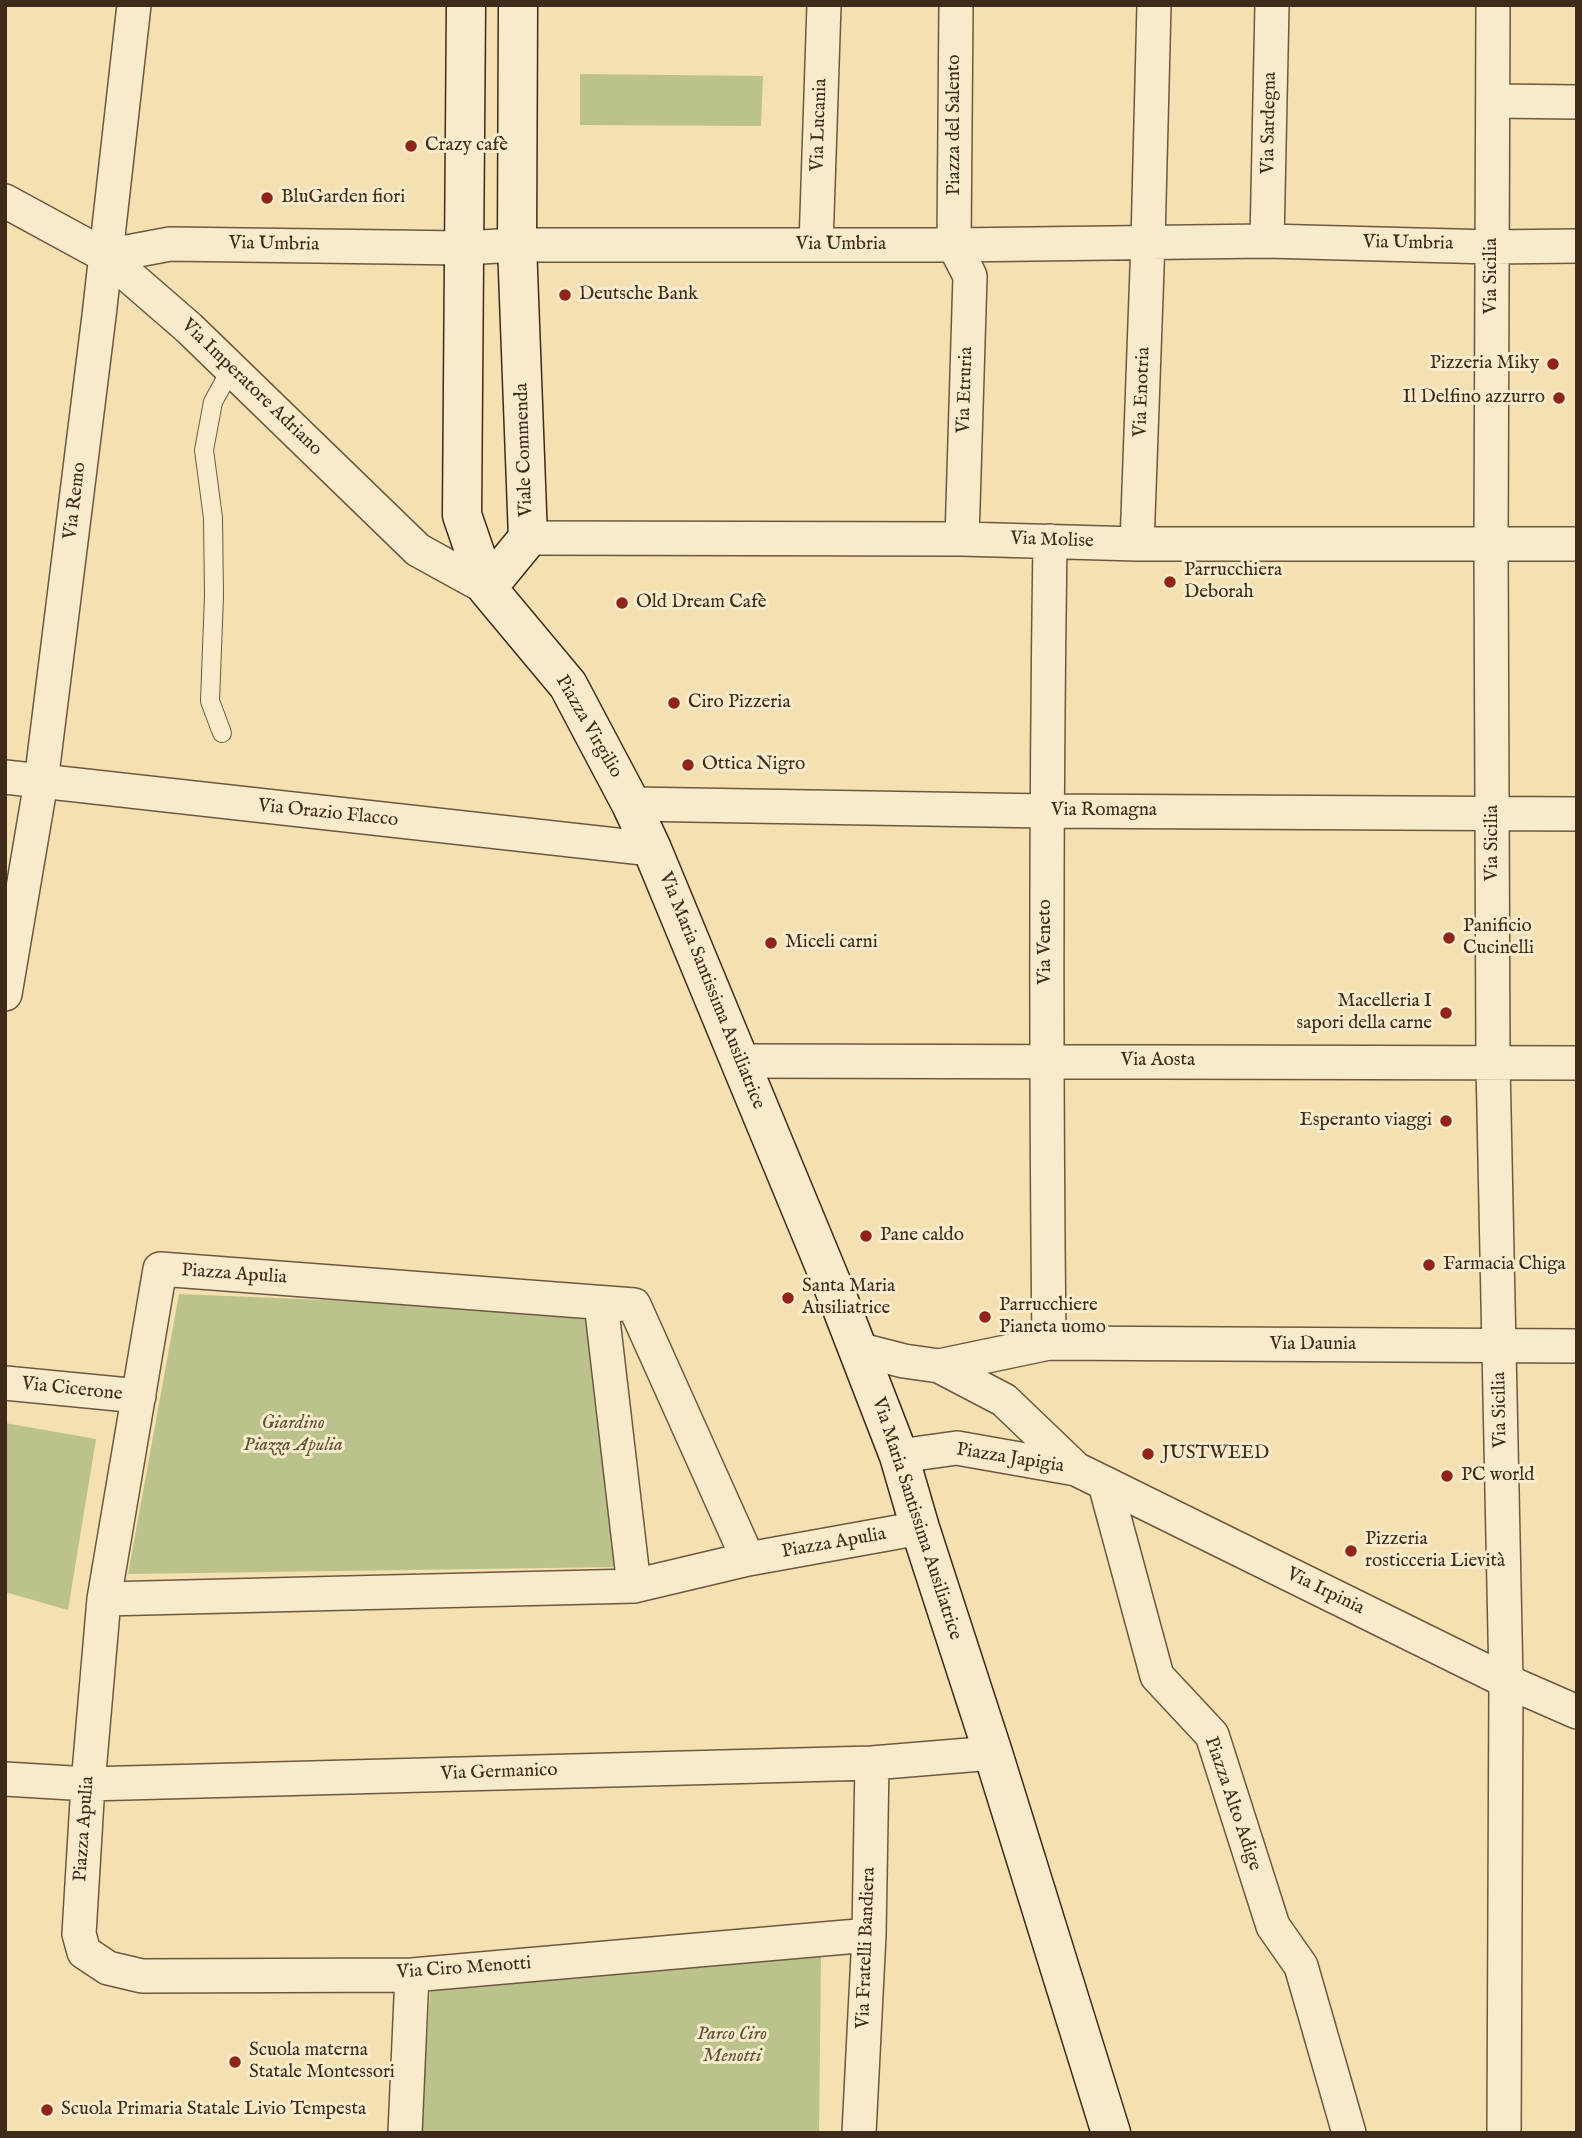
<!DOCTYPE html>
<meta charset="utf-8">
<style>
body{margin:0}
#map{position:relative;width:1582px;height:2138px;overflow:hidden;background:#f4e0b1;font-family:"IM FELL English",serif}
canvas{display:block}
.frame{position:absolute;inset:0;border:7px solid #402a19;pointer-events:none}
</style>
<div id="map">
<canvas width="1582" height="2138"></canvas>
<div class="frame"></div>
</div>
<script>
const ctx = document.querySelector('canvas').getContext('2d');
ctx.lineJoin = 'round';
function fill(path, color) {
  ctx.fillStyle = color;
  ctx.fill(path, 'evenodd');
}
function stroke(path, color, width, dash) {
  ctx.strokeStyle = color;
  ctx.lineWidth = width;
  ctx.lineCap = dash ? 'butt' : 'round';
  ctx.setLineDash(dash || []);
  ctx.stroke(path);
}
function label(font, color, halo, rows, align = 'center') {
  ctx.font = font + ' "IM FELL English",serif';
  ctx.lineWidth = 6;
  ctx.setLineDash([]);
  ctx.textBaseline = 'middle';
  ctx.strokeStyle = halo;
  ctx.fillStyle = color;
  for (const [text, x, y, turn = 0] of rows) {
    ctx.save();
    ctx.translate(x, y);
    ctx.rotate((+turn || 0) * Math.PI / 180);
    ctx.textAlign = isNaN(turn) ? turn : align;
    if (halo) ctx.strokeText(text, 0, 0);
    ctx.fillText(text, 0, 0);
    ctx.restore();
  }
}
const green = new Path2D(`
 M 580,74 L 763,76 L 761,126 L 580,125 Z
 M 179,1294 L 591,1311 L 615,1567 L 128,1574 Z
 M 5,1423 L 96,1439 L 68,1610 L 5,1592 Z
 M 779,1957 L 821,1957 L 819,2133 L 421,2133 L 431,1979 Z`);
const lane = new Path2D(`
 M 222,733 L 210,701 L 214,596 L 213,518 L 204,450 L 213,402 L 231,369`);
const street = new Path2D(`
 M 956,5 L 954,245 L 970,276 L 962,539
 M 1493,5 L 1491,544 L 1493,1064 L 1506,1681 L 1504,2133
 M 1494,101 L 1577,102
 M 5,201 L 106,256 L 189,328 L 418,550 L 487,588
 M 1267,241 L 1272,5
 M 816,245 L 824,5
 M 106,256 L 170,244 L 463,248 L 517,245 L 954,245 L 1267,241 L 1492,247 L 1577,246
 M 528,538 L 962,539 L 1137,544 L 1577,544
 M 1137,544 L 1148,241 L 1154,5
 M 5,777 L 652,849
 M 631,804 L 1046,811 L 1577,814
 M 5,994 L 41,782 L 99,316 L 134,5
 M 740,1061 L 1577,1063
 M 601,1303 L 634,1586
 M 1049,1343 C 1046,1076 1046,808 1050,541
 M 857,1349 L 904,1361 L 939,1366 L 1004,1400 L 1076,1469
 M 939,1366 L 1049,1343 L 1577,1346
 M 5,1383 L 139,1396
 M 899,1456 L 957,1448 L 1076,1469 L 1506,1681 L 1577,1712
 M 1105,1484 L 1157,1676 L 1212,1735 L 1273,1926 L 1301,1966 L 1349,2133
 M 748,1559 L 634,1305 L 160,1269 L 104,1599 L 88,1784 L 79,1934 L 84,1952 L 108,1968 L 142,1976 L 412,1975 L 869,1935
 M 104,1599 L 634,1586 L 748,1559 L 920,1528
 M 5,1779 L 88,1784 L 872,1763 L 993,1753
 M 405,2133 L 412,1975
 M 859,2133 L 869,1935 L 872,1763`);
const secondary = new Path2D(`
 M 466,5 L 462,515 L 487,588 L 568,685 L 631,804 L 652,849 L 839,1301 L 899,1456 L 920,1528 L 993,1753 L 1111,2133
 M 487,588 L 528,538 L 517,245 L 518,5`);
const markers = [
 [411,146,7,"#8f2418"],
 [267,198,7,"#8f2418"],
 [565,295,7,"#8f2418"],
 [1553,364,7,"#8f2418"],
 [1559,398,7,"#8f2418"],
 [1170,582,7,"#8f2418"],
 [622,603,7,"#8f2418"],
 [674,703,7,"#8f2418"],
 [688,765,7,"#8f2418"],
 [1449,938,7,"#8f2418"],
 [771,943,7,"#8f2418"],
 [1446,1013,7,"#8f2418"],
 [1446,1121,7,"#8f2418"],
 [866,1236,7,"#8f2418"],
 [1429,1265,7,"#8f2418"],
 [788,1298,7,"#8f2418"],
 [985,1317,7,"#8f2418"],
 [1148,1454,7,"#8f2418"],
 [1447,1476,7,"#8f2418"],
 [1351,1551,7,"#8f2418"],
 [235,2062,7,"#8f2418"],
 [47,2110,7,"#8f2418"]
];
const streetNames = [
 ["Via Sardegna",1270,123,-89],
 ["Via Lucania",820,125,-88],
 ["Piazza del Salento",955,125,-90],
 ["Via Umbria",1408,244,1],
 ["Via Umbria",274,245,1],
 ["Via Umbria",841,245],
 ["Via Sicilia",1492,276,-90],
 ["Via Imperatore Adriano",251,388,44],
 ["Via Etruria",966,390,-88],
 ["Via Enotria",1143,392,-88],
 ["Viale Commenda",525,450,-92],
 ["Via Remo",76,501,-83],
 ["Via Molise",1052,541,2],
 ["Piazza Virgilio",588,727,60],
 ["Via Romagna",1104,811],
 ["Via Orazio Flacco",328,814,6],
 ["Via Sicilia",1493,843,-90],
 ["Via Veneto",1046,942,-90],
 ["Via Maria Santissima Ausiliatrice",711,991,68],
 ["Via Aosta",1158,1061],
 ["Piazza Apulia",234,1275,4],
 ["Via Daunia",1313,1345],
 ["Via Cicerone",72,1390,6],
 ["Via Sicilia",1501,1410,-91],
 ["Piazza Japigia",1010,1459,9],
 ["Via Maria Santissima Ausiliatrice",916,1519,72],
 ["Piazza Apulia",834,1544,-10],
 ["Via Irpinia",1325,1592,26],
 ["Via Germanico",499,1773,-2],
 ["Piazza Alto Adige",1232,1804,71],
 ["Piazza Apulia",85,1829,-86],
 ["Via Fratelli Bandiera",867,1948,-88],
 ["Via Ciro Menotti",464,1969,-4]
];
const poiNames = [
 ["Crazy cafè",425,146],
 ["BluGarden fiori",281,198],
 ["Deutsche Bank",579,295],
 ["Pizzeria Miky",1539,364,"right"],
 ["Il Delfino azzurro",1545,398,"right"],
 ["Parrucchiera",1184,571],
 ["Deborah",1184,593],
 ["Old Dream Cafè",636,603],
 ["Ciro Pizzeria",688,703],
 ["Ottica Nigro",702,765],
 ["Panificio",1463,927],
 ["Cucinelli",1463,949],
 ["Miceli carni",785,943],
 ["Macelleria I",1432,1002,"right"],
 ["sapori della carne",1432,1024,"right"],
 ["Esperanto viaggi",1432,1121,"right"],
 ["Pane caldo",880,1236],
 ["Farmacia Chiga",1443,1265],
 ["Santa Maria",802,1287],
 ["Ausiliatrice",802,1309],
 ["Parrucchiere",999,1306],
 ["Pianeta uomo",999,1328],
 ["JUSTWEED",1162,1454],
 ["PC world",1461,1476],
 ["Pizzeria",1365,1540],
 ["rosticceria Lievità",1365,1562],
 ["Scuola materna",249,2051],
 ["Statale Montessori",249,2073],
 ["Scuola Primaria Statale Livio Tempesta",61,2110]
];
const parkNames = [
 ["Giardino",293,1424],
 ["Piazza Apulia",293,1446],
 ["Parco Ciro",732,2035],
 ["Menotti",732,2057]
];
fill(green, '#bbc28c');
stroke(lane, '#6d583f', 20);
stroke(street, '#6d583f', 36);
stroke(secondary, '#402a19', 41);
stroke(lane, '#f8ebcc', 18);
stroke(street, '#f8ebcc', 33);
stroke(secondary, '#f8ebcc', 38);
for (const [x, y, r, color] of markers) {
  const dot = new Path2D();
  dot.arc(x, y, r, 0, 2 * Math.PI);
  ctx.fillStyle = color;
  ctx.fill(dot);
  stroke(dot, '#f8ebcc', 2.5);
}
label('19px', '#402a19', '#f8ebcc', streetNames);
label('19px', '#402a19', '#f8ebcc', poiNames, 'left');
label('italic 19px', '#5f5036', '#f8ebcc', parkNames);
</script>
